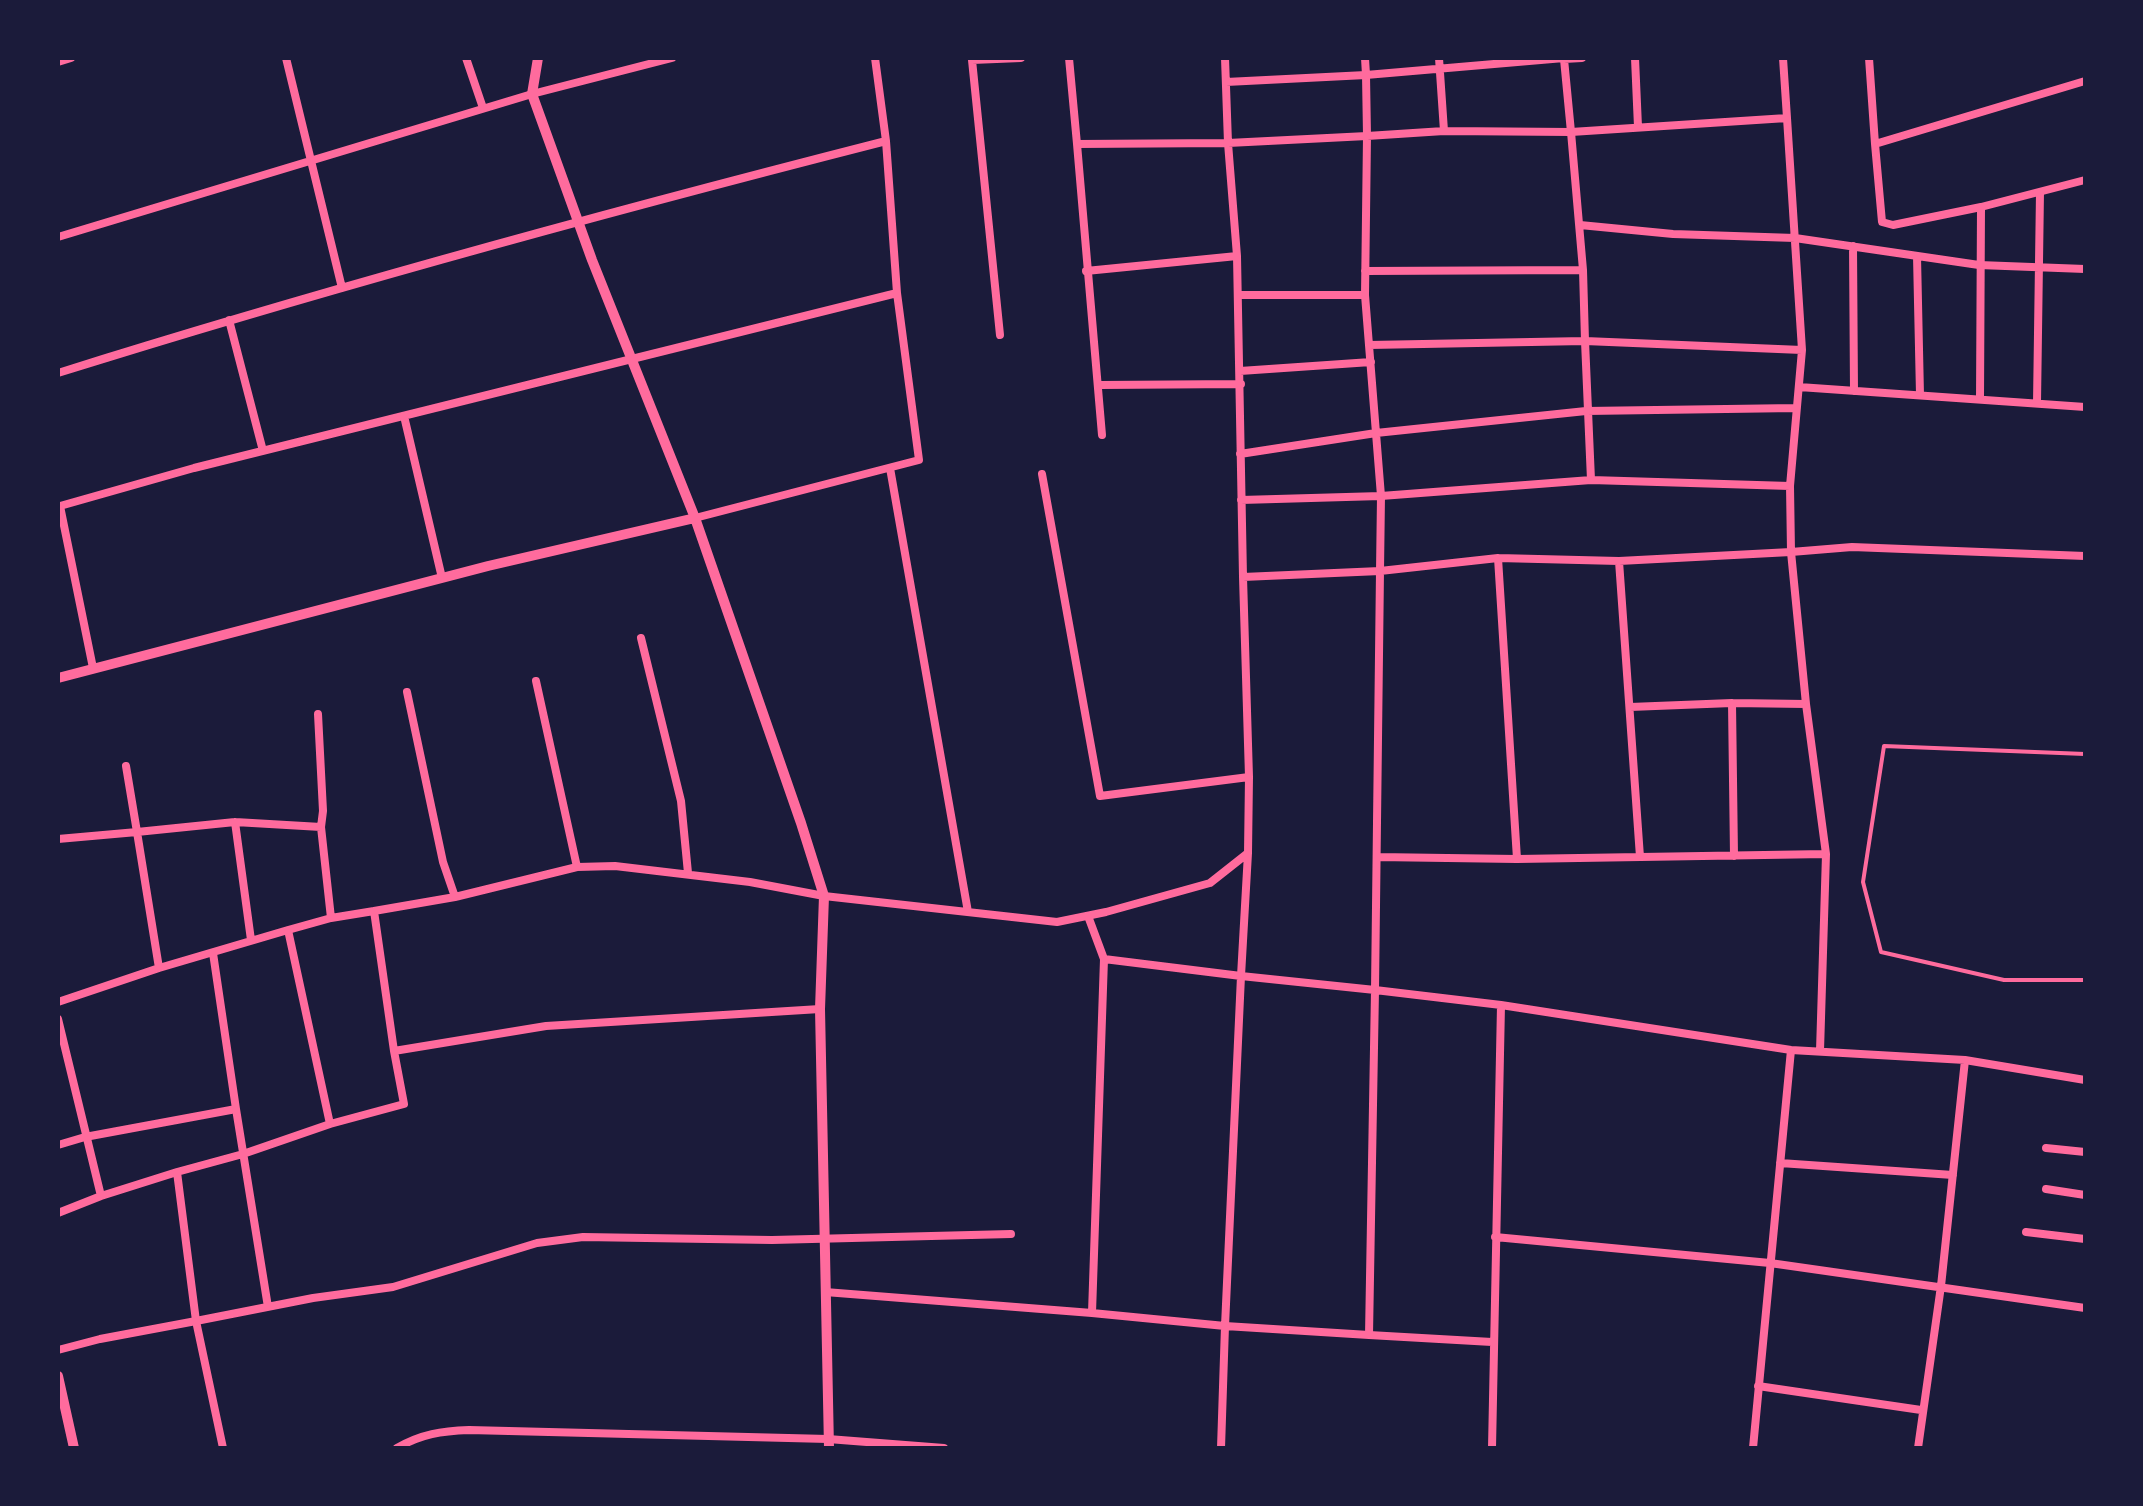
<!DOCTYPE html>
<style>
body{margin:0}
#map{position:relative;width:2143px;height:1506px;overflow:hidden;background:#1b1b3a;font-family:"Crimson Pro",serif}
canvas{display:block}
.frame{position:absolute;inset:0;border:60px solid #1b1b3a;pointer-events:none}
</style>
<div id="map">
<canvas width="2143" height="1506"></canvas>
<div class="frame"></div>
</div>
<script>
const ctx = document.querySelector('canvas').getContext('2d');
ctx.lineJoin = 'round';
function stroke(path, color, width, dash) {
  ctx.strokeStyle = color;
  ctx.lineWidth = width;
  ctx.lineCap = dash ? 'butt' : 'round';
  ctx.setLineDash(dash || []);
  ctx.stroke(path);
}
const service = new Path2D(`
 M 2085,754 L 1884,746 L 1863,882 L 1881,952 L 2004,980 L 2085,980`);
const minor = new Path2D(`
 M 286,58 L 342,288
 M 466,58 L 483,108
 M 972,58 L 972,60 L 1021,58
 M 1069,58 L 1077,144 L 1228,143 L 1225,58
 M 1439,58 L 1444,131
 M 1564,58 L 1366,75 L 1367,136 L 1444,131 L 1571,132 L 1564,59 L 1582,58
 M 1635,58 L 1638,127
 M 1783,58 L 1787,118
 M 1869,58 L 1875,144
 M 972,60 L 1000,335
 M 58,62 L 71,58
 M 1226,82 L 1366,75 L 1365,58
 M 1077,144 L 1102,435
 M 1981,207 L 1893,225 L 1882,222 L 1875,144 L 2085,81
 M 1580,225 L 1673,234 L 1795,238 L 1979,265 L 2085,269
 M 58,237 L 532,94 L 672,58
 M 1853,246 L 1854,391
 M 1917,256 L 1920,395
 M 1086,271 L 1237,256
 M 1365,271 L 1583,270
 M 1238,295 L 1365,295
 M 229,320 L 263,451
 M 1369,345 L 1585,341 L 1583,270 L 1571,132 L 1787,118 L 1802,350 L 1790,486 L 1791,552 L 1852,547 L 2085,556
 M 1240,371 L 1371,362
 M 58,373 C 332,287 608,212 886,141
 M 1100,385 L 1241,384
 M 1799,387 L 2085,407
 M 1980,399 L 1981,207 L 2085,180
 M 2037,403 L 2040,192
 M 404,416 L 442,578
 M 1240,454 L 1376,433 L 1586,411 L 1796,408
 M 890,468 L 968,912
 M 1042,474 L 1100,796 L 1249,777
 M 1591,480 L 1790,486
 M 1241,500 L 1381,496 L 1591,480 L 1585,341 L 1802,350
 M 695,518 L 919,460 L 897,293 L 886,141 L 875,58
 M 1498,558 L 1517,859
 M 1619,561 L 1791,552 L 1806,704
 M 1243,577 L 1237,256 L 1228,143 L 1367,136 L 1365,295 L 1381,496 L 1380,571 L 1498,558 L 1619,561 L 1640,857
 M 641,638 L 681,801 L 688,873
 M 93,668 L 60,506 L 194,468 L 897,293
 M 536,681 L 577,867
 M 407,692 L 443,862 L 455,897
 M 1732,703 L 1806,704 L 1826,854
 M 1630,707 L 1732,703 L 1734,856
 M 318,714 L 323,811 L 321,827 L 331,918
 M 126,766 L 137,832 L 235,822
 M 58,839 L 137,832 L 159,968
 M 1248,853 L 1249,777 L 1243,577 L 1380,571 L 1375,990 L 1241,976 L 1225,1326 L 1369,1335
 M 1377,857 L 1517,859 L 1826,854 L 1820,1051
 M 374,911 L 331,918 L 288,930 L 330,1124 L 243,1154 L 177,1172 L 196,1321 L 313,1298 L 393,1287 L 537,1243 L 583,1237 L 772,1240 L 1011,1234
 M 1088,916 L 1104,959
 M 251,940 L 235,822 L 321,827
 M 213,953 L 236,1109 L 268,1307
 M 58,1002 L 159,968 L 288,930
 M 820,1009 L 546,1026 L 394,1051 L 374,911 L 455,897 L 577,867 L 615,866 L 750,882 L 824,896 L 1057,922 L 1106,912 L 1210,883 L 1248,853 L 1241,976 L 1104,959 L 1092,1313 L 1225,1326 L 1221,1448
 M 58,1019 L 101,1196 L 177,1172
 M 330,1124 L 404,1104 L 394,1051
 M 58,1145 L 85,1137 L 236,1109
 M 2046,1148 L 2085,1152
 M 1780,1163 L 1953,1175
 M 2046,1189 L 2085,1195
 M 58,1213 L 101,1196
 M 2026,1232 L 2085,1239
 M 1495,1237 L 1770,1263 L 2085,1308
 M 825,1292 L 1092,1313
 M 1492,1342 L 1369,1335 L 1375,990 L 1501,1005
 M 58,1350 L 100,1339 L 196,1321 L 223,1448
 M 1758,1386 L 1921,1410
 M 397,1448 C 421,1434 442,1431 469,1430 L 828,1439 L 944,1448
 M 1492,1448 L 1501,1005 L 1791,1050 L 1965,1060 L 2085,1080
 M 1753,1448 L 1791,1050
 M 1918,1448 L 1941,1286 L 1965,1060`);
const tertiary = new Path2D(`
 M 538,58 L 532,94 L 592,260 L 695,518 L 801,823 L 824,896 L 820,1009 L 829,1448
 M 58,678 L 488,566 L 695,518
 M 58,1376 L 74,1448`);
stroke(service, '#ff6b9d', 4);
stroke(minor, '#ff6b9d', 8);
stroke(tertiary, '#ff6b9d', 10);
</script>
